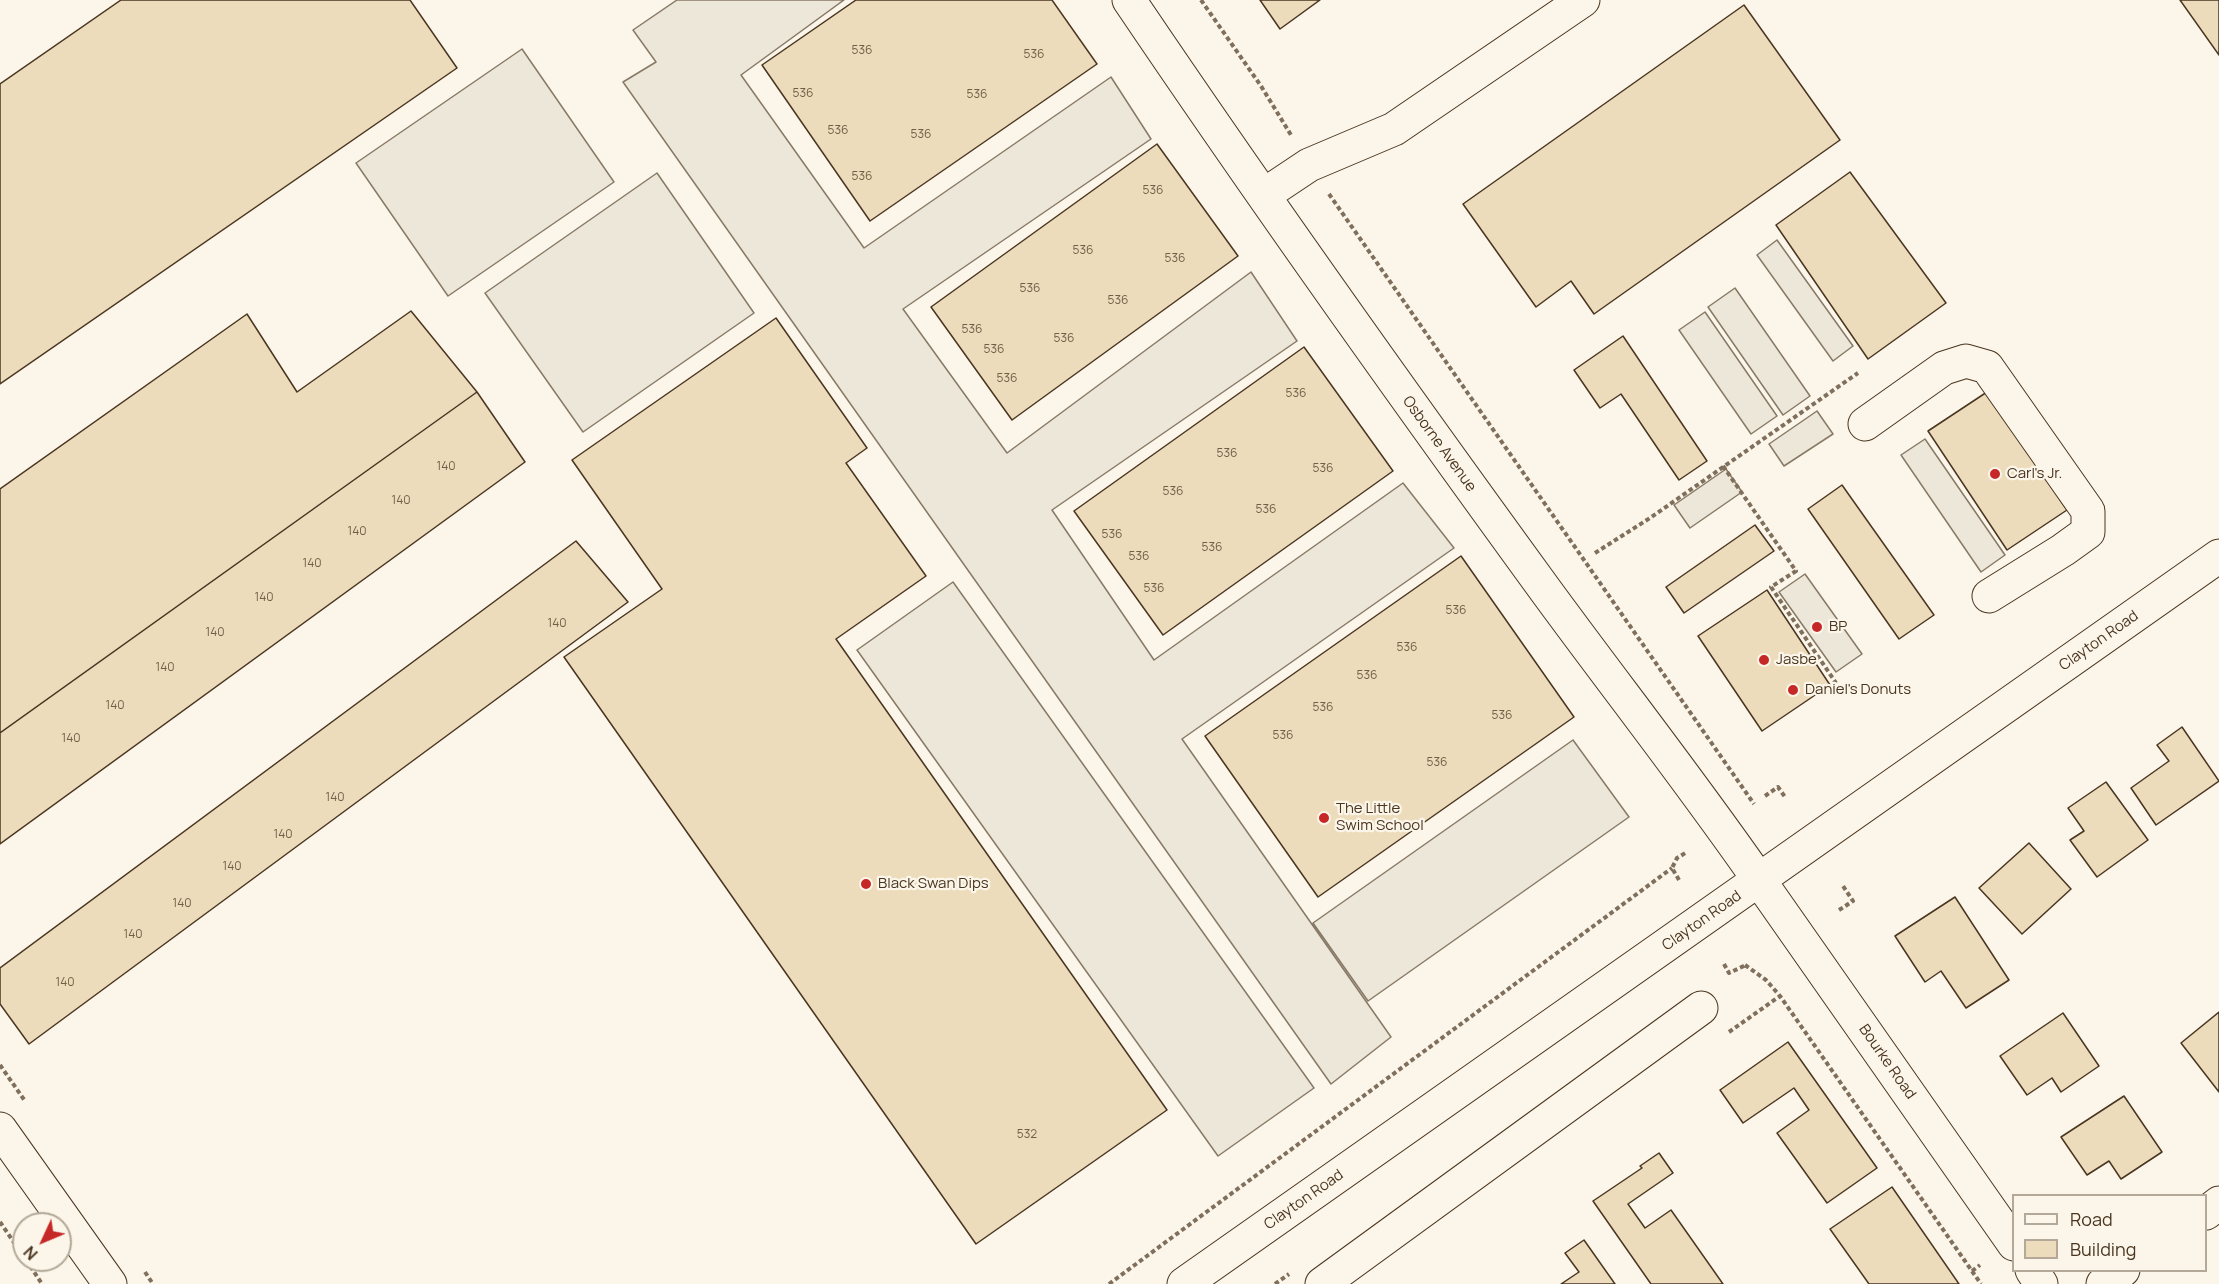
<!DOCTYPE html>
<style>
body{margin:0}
#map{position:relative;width:2219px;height:1284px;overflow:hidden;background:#fbf6e9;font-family:Manrope,sans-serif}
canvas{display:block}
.legend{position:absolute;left:2012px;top:1194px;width:195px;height:78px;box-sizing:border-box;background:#fbf6e9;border:2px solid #b4a999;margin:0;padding:8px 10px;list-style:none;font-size:18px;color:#4a3520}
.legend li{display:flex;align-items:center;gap:12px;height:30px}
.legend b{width:30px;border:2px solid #b4a999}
.north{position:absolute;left:12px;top:1212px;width:60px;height:60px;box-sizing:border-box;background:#fbf6e9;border:2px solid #b4a999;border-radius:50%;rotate:226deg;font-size:16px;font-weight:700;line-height:24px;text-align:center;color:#4a3520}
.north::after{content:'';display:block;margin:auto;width:21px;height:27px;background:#c62828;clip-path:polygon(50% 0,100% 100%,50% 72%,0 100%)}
</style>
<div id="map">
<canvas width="2219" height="1284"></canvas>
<ul class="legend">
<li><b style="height:8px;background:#fbf6e9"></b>Road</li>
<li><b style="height:16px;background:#ecdcbc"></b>Building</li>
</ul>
<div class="north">N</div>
</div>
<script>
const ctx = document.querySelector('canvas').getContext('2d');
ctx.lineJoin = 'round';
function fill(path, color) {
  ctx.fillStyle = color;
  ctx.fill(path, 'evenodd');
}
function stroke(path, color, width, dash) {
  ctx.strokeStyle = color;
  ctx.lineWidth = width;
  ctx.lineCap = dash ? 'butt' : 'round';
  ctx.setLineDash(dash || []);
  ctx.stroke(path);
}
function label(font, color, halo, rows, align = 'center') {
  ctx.font = font + ' Manrope,sans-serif';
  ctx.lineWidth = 4.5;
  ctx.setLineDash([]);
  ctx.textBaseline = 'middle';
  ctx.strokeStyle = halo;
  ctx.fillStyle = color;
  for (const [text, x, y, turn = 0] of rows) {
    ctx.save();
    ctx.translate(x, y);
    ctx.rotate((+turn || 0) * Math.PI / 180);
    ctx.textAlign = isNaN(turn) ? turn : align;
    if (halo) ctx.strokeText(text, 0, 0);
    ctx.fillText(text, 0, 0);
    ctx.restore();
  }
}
const parking = new Path2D(`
 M 677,0 L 844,0 L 741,75 L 864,248 L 1111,77 L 1151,139 L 903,309 L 1007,453 L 1251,272 L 1297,341 L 1052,510 L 1154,660 L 1403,483 L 1454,548 L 1182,739 L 1391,1037 L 1331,1084 L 623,82 L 656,62 L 633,30 Z
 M 522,49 L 614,182 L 448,296 L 356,163 Z
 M 657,173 L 754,313 L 583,432 L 485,293 Z
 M 1777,240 L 1853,346 L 1833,361 L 1757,255 Z
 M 1735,288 L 1810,396 L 1783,415 L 1708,307 Z
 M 1705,312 L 1777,416 L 1751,434 L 1679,330 Z
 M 1817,411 L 1833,434 L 1784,466 L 1769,444 Z
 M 1925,439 L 2005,555 L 1981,572 L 1901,455 Z
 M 1726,469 L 1742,492 L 1690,528 L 1674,505 Z
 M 1805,574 L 1862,654 L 1836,672 L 1779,592 Z
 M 953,582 L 1314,1088 L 1218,1156 L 857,650 Z
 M 1573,740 L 1629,817 L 1368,1001 L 1313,923 Z`);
const building = new Path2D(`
 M 121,0 L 410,0 L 457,68 L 0,384 L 0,84 Z
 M 856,0 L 1052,0 L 1097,64 L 870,221 L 762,65 Z
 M 1260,0 L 1320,0 L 1280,29 Z
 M 2180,0 L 2219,0 L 2219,55 Z
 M 1744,5 L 1840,140 L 1594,314 L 1571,281 L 1536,307 L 1463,204 Z
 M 1157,144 L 1238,256 L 1012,420 L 931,307 Z
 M 1850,172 L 1946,303 L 1868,359 L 1776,225 Z
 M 411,311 L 477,392 L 0,733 L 0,489 L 247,314 L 297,392 Z
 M 776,318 L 867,448 L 846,463 L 926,576 L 836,639 L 1167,1110 L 976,1244 L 564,657 L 662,589 L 572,460 Z
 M 1623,336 L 1707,461 L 1679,480 L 1621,394 L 1600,408 L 1574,370 Z
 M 1304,347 L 1393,471 L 1163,635 L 1074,511 Z
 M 477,392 L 525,462 L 0,844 L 0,733 Z
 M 1987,392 L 2067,510 L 2007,550 L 1928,431 Z
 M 1842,485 L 1934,615 L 1899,639 L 1808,509 Z
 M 1755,525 L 1774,551 L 1684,613 L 1666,587 Z
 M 576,541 L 628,602 L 29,1044 L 0,1004 L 0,968 Z
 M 1461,556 L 1574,717 L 1318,897 L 1205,736 Z
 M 1767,590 L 1830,685 L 1762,731 L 1698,636 Z
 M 2182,727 L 2219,781 L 2156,825 L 2131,788 L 2169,761 L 2157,745 Z
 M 2106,782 L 2148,840 L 2097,877 L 2070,840 L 2084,831 L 2068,808 Z
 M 2029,843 L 2071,889 L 2022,934 L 1979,888 Z
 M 1955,897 L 2009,980 L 1966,1008 L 1941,971 L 1925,982 L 1895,936 Z
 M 2219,1012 L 2219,1092 L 2181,1043 Z
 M 2063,1013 L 2099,1066 L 2061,1092 L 2052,1078 L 2027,1095 L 2000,1056 Z
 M 1788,1042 L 1877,1168 L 1827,1203 L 1777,1133 L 1809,1110 L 1794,1088 L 1743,1123 L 1720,1090 Z
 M 2124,1096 L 2162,1152 L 2121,1179 L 2109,1161 L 2087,1175 L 2061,1137 Z
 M 1659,1153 L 1673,1173 L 1628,1204 L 1645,1228 L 1671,1210 L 1723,1284 L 1651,1284 L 1593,1201 L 1642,1168 L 1640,1166 Z
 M 1892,1187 L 1959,1284 L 1869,1284 L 1830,1229 Z
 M 1584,1240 L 1615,1284 L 1561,1284 L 1579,1272 L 1565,1253 Z`);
const path = new Path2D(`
 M 1201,0 L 1261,86 L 1291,135
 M 1329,194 L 1754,804
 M 1723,466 L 1796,571 L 1771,587 L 1836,683
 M 1595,553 L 1650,518 L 1858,373
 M 1765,796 L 1778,787 L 1785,797
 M 1679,880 L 1672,868 L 1677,858 L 1687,852
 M 1839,910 L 1853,901 L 1843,886
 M 1724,964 L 1729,973 L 1746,965
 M 1745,965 L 1766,980 L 1780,996 L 1981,1284
 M 1729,1032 L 1780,996
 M 0,1065 L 25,1101
 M 0,1222 L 24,1257
 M 26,1260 L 42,1284
 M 1972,1271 L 1980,1265
 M 145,1272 L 153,1284
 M 1109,1284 L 1672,868
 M 1275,1284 L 1289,1274`);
const minor = new Path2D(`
 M 1129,0 C 1264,200 1404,396 1546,591 C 1617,688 1691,782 1759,880
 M 1264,195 L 1309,165 L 1394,129 L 1583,0
 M 1865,424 L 1944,368 L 1966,361 L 1987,367 L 2088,511 L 2088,532 L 2063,550 L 1989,596
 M 2206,1213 L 2219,1203
 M 1322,1284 L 1701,1008
 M 2103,1284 L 2123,1270`);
const major = new Path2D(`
 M 1759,880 L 2014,1244
 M 0,1129 L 110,1284
 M 2032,1270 L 2041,1284
 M 1184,1284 L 2219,556`);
const markers = [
 [1995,474,6,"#c62828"],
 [1817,627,6,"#c62828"],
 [1764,660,6,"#c62828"],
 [1793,690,6,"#c62828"],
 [1324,818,6,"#c62828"],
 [866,884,6,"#c62828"]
];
const numberNames = [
 ["536",862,51],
 ["536",1034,55],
 ["536",803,94],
 ["536",977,95],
 ["536",838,131],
 ["536",921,135],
 ["536",862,177],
 ["536",1153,191],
 ["536",1083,251],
 ["536",1175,259],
 ["536",1030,289],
 ["536",1118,301],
 ["536",972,330],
 ["536",1064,339],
 ["536",994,350],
 ["536",1007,379],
 ["536",1296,394],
 ["536",1227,454],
 ["140",446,467],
 ["536",1323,469],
 ["536",1173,492],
 ["140",401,501],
 ["536",1266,510],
 ["140",357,532],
 ["536",1112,535],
 ["536",1212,548],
 ["536",1139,557],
 ["140",312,564],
 ["536",1154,589],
 ["140",264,598],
 ["536",1456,611],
 ["140",557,624],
 ["140",215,633],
 ["536",1407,648],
 ["140",165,668],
 ["536",1367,676],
 ["140",115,706],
 ["536",1323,708],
 ["536",1502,716],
 ["536",1283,736],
 ["140",71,739],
 ["536",1437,763],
 ["140",335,798],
 ["140",283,835],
 ["140",232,867],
 ["140",182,904],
 ["140",133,935],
 ["140",65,983],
 ["532",1027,1135]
];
const streetNames = [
 ["Osborne Avenue",1439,444,54],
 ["Clayton Road",2099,641,-35],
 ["Clayton Road",1702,921,-35],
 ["Bourke Road",1887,1062,55],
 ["Clayton Road",1304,1200,-35]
];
const poiNames = [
 ["Carl's Jr.",2007,474],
 ["BP",1829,627],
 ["Jasbe",1776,660],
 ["Daniel's Donuts",1805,690],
 ["The Little",1336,809],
 ["Swim School",1336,826],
 ["Black Swan Dips",878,884]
];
fill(parking, '#ede7d9');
stroke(parking, '#887966', 1.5);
fill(building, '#ecdcbc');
stroke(building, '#4a3520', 1.5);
stroke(minor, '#4a3520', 35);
stroke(major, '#4a3520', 35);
stroke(path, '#7f6f5c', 4, [4.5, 3]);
stroke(minor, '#fbf6e9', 33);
stroke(major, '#fbf6e9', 33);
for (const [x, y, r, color] of markers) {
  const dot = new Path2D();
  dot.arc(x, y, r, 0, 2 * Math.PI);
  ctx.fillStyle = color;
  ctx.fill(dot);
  stroke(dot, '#fbf6e9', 2);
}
label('12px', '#725f47', null, numberNames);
label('15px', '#4a3520', '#fbf6e9', streetNames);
label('15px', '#4a3520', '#fbf6e9', poiNames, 'left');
</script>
